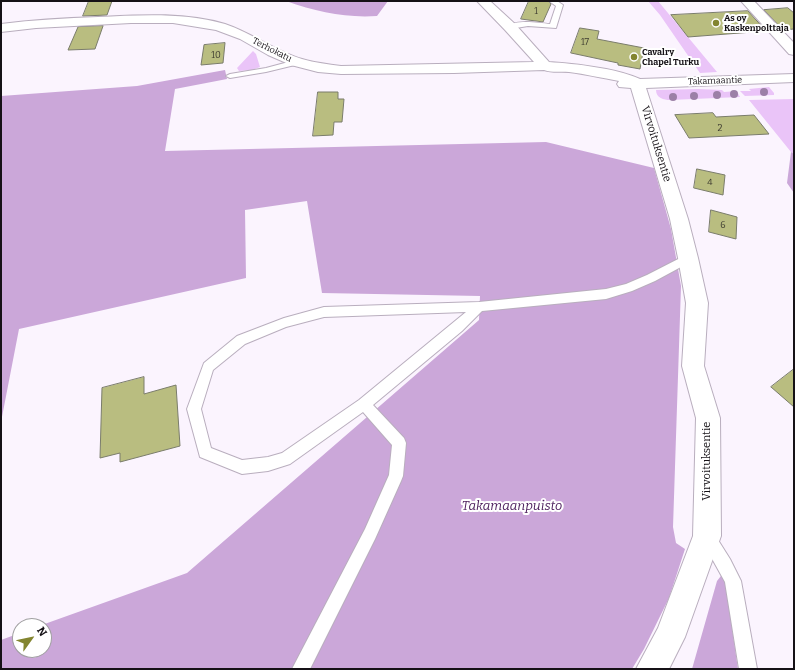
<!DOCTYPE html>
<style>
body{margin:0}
#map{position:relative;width:795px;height:670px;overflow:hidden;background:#fbf4fe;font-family:Bitter,serif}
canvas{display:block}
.frame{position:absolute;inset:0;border:2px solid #151116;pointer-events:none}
.north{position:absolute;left:12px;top:618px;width:40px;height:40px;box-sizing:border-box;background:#fff;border:1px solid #a1a0a2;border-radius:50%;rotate:57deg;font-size:11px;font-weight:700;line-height:16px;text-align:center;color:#151116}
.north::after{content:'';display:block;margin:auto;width:14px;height:18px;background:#838530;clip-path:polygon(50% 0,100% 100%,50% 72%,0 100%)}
</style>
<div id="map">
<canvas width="795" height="670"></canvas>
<div class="frame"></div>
<div class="north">N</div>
</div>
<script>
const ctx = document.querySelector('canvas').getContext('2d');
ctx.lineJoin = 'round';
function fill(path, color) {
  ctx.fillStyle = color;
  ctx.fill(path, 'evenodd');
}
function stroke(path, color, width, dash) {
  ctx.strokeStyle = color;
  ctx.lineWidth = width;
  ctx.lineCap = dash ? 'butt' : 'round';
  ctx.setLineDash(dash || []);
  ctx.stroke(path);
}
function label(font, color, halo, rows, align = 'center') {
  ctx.font = font + ' Bitter,serif';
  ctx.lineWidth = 4;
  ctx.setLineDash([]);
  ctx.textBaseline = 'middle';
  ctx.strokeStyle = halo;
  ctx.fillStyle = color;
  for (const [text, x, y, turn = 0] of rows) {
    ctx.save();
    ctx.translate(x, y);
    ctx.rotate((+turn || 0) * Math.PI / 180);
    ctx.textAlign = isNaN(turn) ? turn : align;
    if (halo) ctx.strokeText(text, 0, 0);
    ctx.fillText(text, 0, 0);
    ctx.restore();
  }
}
const green = new Path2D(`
 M 648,1 L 658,1 L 717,72 L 700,73 L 660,15 Z
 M 253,51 L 256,54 L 260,67 L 252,70 L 239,71 L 237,68 Z
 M 769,87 L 774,93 L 774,95 L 745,96 L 740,91 L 751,91 L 749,89 Z
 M 698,89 L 722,90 L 724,92 L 737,91 L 740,97 L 670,100 C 664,100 656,98 656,90 Z
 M 794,99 L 794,154 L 791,152 L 749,100 Z`);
const forest = new Path2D(`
 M 286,1 L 388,1 L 377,16 C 345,18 317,12 286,1 Z
 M 225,70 L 227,79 L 175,89 L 165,151 L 546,142 L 654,168 L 671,229 L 681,286 L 673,527 L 676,543 L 685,549 L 669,598 L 644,649 L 632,669 L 1,669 L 1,640 L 20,633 L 20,650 L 44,650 L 44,626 L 39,626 L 187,573 L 479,320 L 480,296 L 322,293 L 307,201 L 245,210 L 246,278 L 19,329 L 1,422 L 1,96 L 137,86 Z
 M 791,152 L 794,154 L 794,193 L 787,183 Z
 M 724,572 L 738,669 L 692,669 L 717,581 Z`);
const building = new Path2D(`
 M 89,1 L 112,1 L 107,15 L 83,16 Z
 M 529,1 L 548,1 L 551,4 L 543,22 L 521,19 Z
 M 788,8 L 794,13 L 794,29 L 783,30 L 764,10 Z
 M 748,11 L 766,31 L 688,37 L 671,15 Z
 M 103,26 L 95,49 L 68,50 L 78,27 Z
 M 580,28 L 599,31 L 597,39 L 644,48 L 640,69 L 618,65 L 618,63 L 571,53 Z
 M 225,43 L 223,63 L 201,65 L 204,45 Z
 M 318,92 L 338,92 L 338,99 L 344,99 L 342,122 L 334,122 L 333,135 L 313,136 Z
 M 713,113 L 716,117 L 754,115 L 769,134 L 689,138 L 675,115 Z
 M 697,169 L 725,175 L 723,195 L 694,188 Z
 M 711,210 L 737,217 L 736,239 L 709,232 Z
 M 794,369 L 794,407 L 771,387 Z
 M 144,377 L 144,394 L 176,385 L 180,446 L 120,462 L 120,453 L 100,458 L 102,388 Z`);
const service = new Path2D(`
 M 549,1 L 557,1 L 563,5 L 556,28 L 528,26 L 510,29 L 506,27 C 516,19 538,23 550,24 L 556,6 Z
 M 296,60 L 299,60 L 299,64 L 266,72 L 230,78 L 226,76 L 230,74 L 266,68 Z
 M 688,254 L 692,255 L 693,258 L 692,261 L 655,281 L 632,291 L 606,299 L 482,311 L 462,331 L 373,405 L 404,438 L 406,443 L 403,476 L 401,481 L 375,539 L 310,669 L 292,669 L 365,529 L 389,475 L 392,445 L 363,412 L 290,464 L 268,471 L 242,474 L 200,457 L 187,409 L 204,363 L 237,336 L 284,318 L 324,307 L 479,302 L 606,289 L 626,284 L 647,275 ZM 466,312 L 359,400 L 282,453 L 268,457 L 242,460 L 211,448 L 201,409 L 213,370 L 245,344 L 286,327 L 324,317 Z
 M 708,529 L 713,532 L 730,559 L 741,581 L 757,669 L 739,669 L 725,582 L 700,537 L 703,532 Z`);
const minor = new Path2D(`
 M 477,1 L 490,1 L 515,24 L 549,62 C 576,64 616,68 640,79 L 794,74 L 794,82 L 646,88 L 688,219 L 698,258 L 708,303 L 704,366 L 720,418 L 721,536 L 685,637 L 669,669 L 636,669 L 658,628 L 693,536 L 696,418 L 682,366 L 686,303 L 678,258 L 670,219 L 631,88 L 619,87 L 617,84 L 619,81 C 602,78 585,74 569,72 C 560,71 553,73 544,70 L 454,73 L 341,74 L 318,72 L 291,65 L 268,55 L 240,39 L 216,30 L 173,23 L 131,23 L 36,28 L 1,32 L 1,24 C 33,20 66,18 98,17 C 140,15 184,12 225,24 C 252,33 275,51 302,59 C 315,63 328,64 341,66 L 534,62 L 505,30 Z
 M 741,1 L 754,1 L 794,43 L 794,55 L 789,54 Z`);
const trees = [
 [764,92],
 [734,94],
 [717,95],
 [694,96],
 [673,97]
];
const markers = [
 [716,23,4,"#838530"],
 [634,57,4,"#838530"]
];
const numberNames = [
 ["1",536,11],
 ["17",585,42],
 ["10",216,55],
 ["2",720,128],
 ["4",710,182],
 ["6",723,225]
];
const farPoinames = [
 ["As oy",724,18],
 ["Kaskenpolttaja",724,28],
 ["Cavalry",642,52],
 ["Chapel Turku",642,62]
];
const farStreetnames = [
 ["Terhokatu",272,50,27],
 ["Takamaantie",715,81,-2]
];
const streetNames = [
 ["Virvoituksentie",656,144,73],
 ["Virvoituksentie",707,461,-90]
];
const nearParknames = [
 ["Takamaanpuisto",512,506]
];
fill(green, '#eac4f8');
fill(forest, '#cba7d9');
fill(building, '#b9bd80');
stroke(building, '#7a7c6b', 1);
stroke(service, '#b9aebe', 2);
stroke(minor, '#b9aebe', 2);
fill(service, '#fff');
fill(minor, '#fff');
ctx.fillStyle = '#9c80a7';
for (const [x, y] of trees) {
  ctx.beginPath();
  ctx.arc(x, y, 4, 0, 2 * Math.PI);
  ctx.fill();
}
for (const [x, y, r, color] of markers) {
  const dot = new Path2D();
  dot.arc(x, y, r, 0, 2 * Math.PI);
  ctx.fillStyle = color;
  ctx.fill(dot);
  stroke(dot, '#fff', 1.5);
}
label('9px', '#3e3c30', null, numberNames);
label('bold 9px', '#151116', '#fff', farPoinames, 'left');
label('9px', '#151116', '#fff', farStreetnames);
label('11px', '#151116', '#fff', streetNames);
label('italic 13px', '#4f225f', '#fff', nearParknames);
</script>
